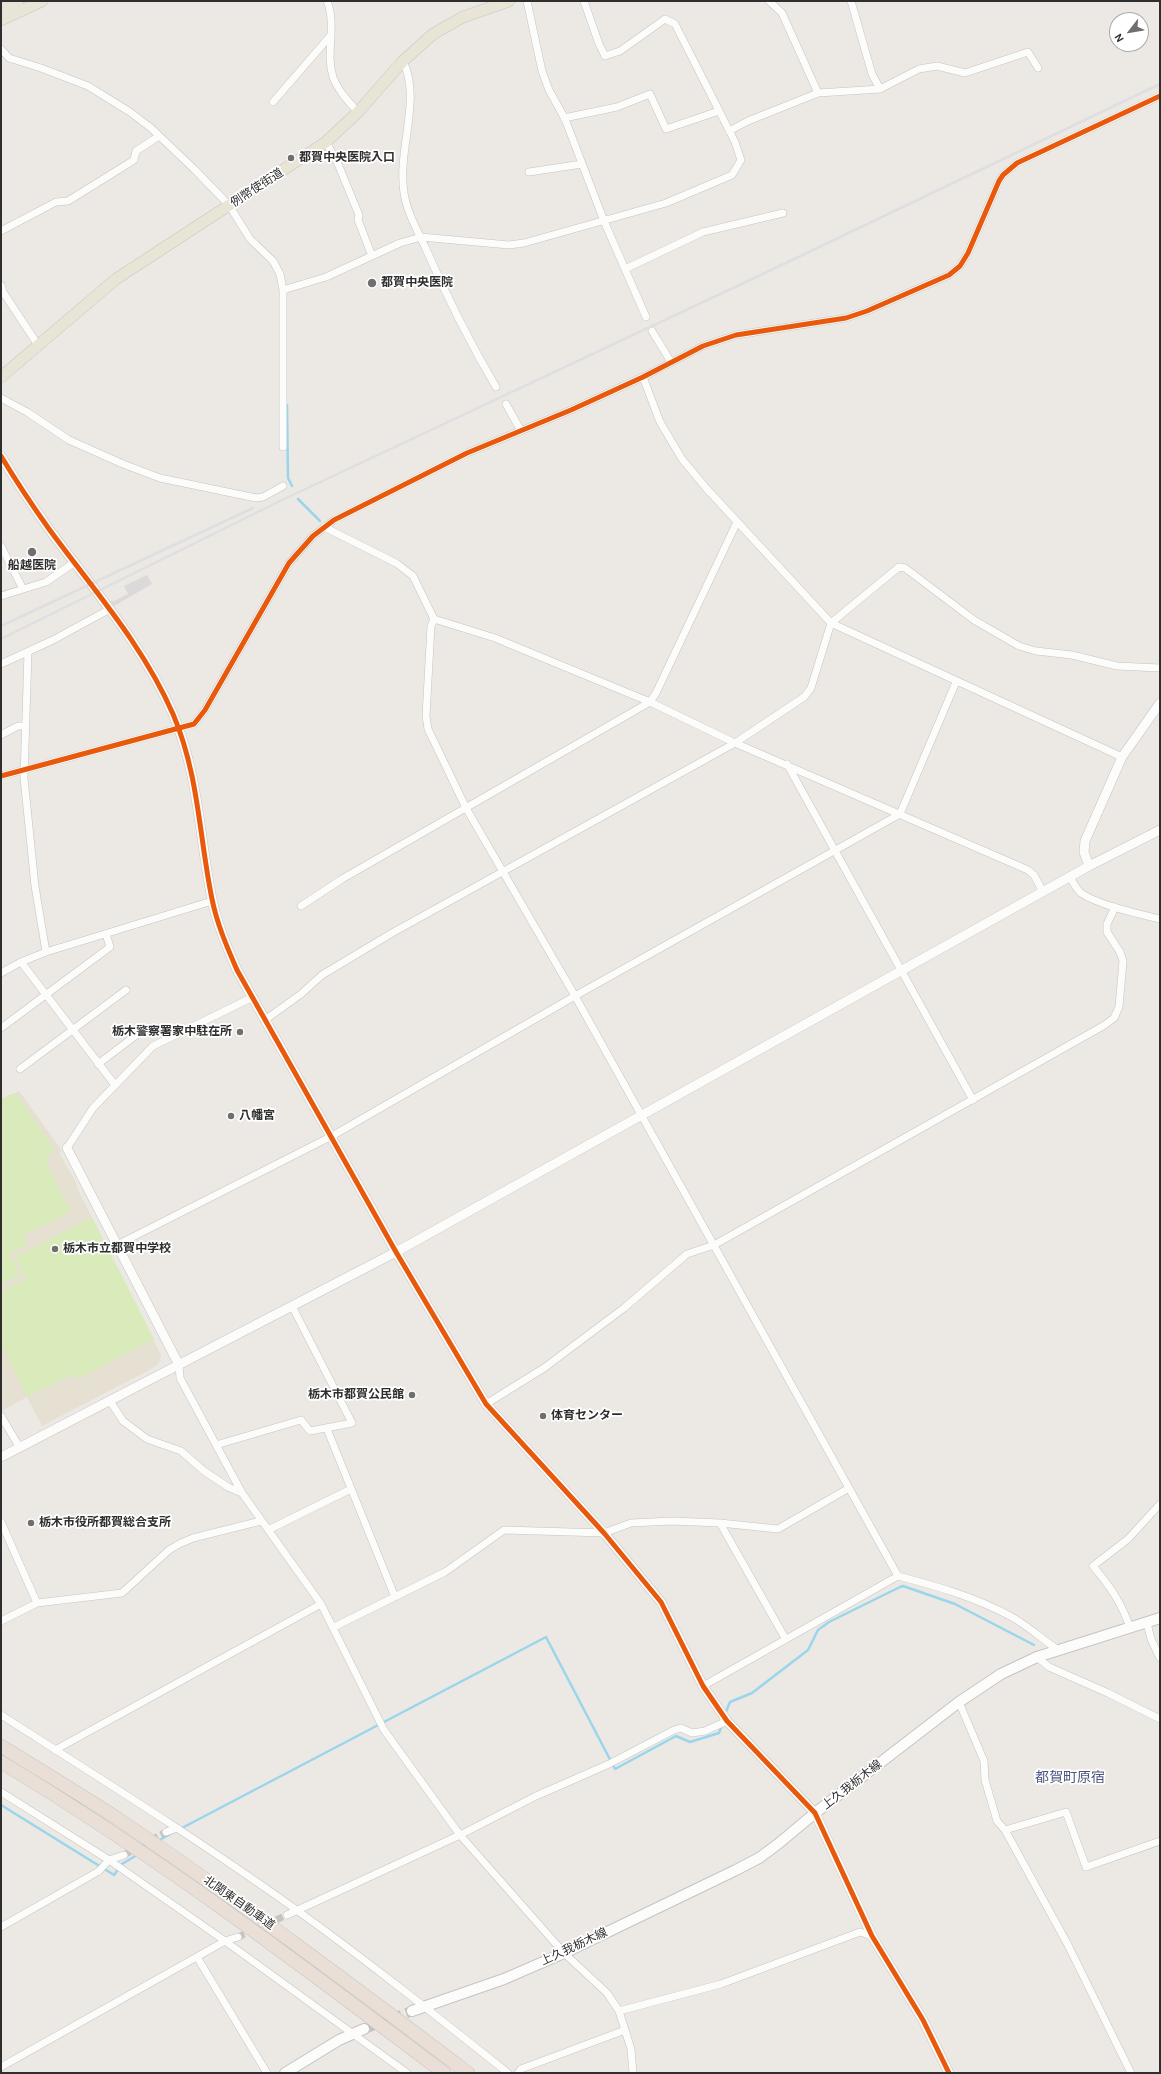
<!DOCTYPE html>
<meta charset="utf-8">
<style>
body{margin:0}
#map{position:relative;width:1161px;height:2074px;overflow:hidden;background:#ece8e4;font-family:Karla,sans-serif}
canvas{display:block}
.frame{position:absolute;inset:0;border:2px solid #2e2e2e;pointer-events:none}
.north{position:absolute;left:1109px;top:12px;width:40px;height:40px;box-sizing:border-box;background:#fff;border:1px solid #ababab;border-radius:50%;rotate:239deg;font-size:11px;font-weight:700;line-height:16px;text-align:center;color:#2e2e2e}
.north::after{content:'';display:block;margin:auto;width:14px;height:18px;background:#706f6e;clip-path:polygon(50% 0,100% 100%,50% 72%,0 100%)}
</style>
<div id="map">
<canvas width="1161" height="2074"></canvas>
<div class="frame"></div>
<div class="north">N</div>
</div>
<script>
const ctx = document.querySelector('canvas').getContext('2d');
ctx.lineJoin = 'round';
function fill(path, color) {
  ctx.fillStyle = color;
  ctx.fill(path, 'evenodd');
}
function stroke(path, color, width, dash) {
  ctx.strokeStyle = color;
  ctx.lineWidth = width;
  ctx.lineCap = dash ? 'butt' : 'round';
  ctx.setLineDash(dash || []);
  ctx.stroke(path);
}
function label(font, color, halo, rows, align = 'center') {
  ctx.font = font + ' Karla,"Noto Sans JP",sans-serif';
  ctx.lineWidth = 3.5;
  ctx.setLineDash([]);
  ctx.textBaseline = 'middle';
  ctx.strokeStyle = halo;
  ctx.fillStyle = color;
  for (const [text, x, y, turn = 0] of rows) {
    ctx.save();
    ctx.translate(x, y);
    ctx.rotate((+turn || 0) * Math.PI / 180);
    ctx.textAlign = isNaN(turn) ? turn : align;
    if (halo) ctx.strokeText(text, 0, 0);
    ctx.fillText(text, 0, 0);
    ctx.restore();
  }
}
const industrial = new Path2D(`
 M 147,575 L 152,584 L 114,606 L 110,601 L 114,601 L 128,594 L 124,586 Z`);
const education = new Path2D(`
 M 19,1091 L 61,1149 L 60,1154 L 76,1182 L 77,1188 L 161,1355 L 159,1363 L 153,1368 L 42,1426 L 27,1397 L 1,1411 L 1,1099 Z`);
const pitch = new Path2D(`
 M 15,1093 L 54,1149 L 46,1162 L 71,1212 L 24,1235 L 28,1244 L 10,1254 L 20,1275 L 1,1284 L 1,1099 Z
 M 92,1217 L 154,1339 L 76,1380 L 73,1374 L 27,1397 L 1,1344 L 1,1291 L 26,1279 L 15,1257 Z`);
const stream = new Path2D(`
 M 287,405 L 288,478 L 292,486
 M 298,499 L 320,521
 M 725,1714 L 730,1702 L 752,1693 L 808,1650 L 818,1630 L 829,1622 L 900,1587 L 903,1586 L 955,1604 L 1034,1645
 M 1,1805 L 114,1875 L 122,1864 L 137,1855
 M 180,1829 L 546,1637 L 615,1769 L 676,1736 L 690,1742 L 719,1733 L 722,1725
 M 158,1841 L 172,1833`);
const minorTunnel = new Path2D(`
 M 124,1855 L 166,1832
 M 238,1937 L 287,1915`);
const secondaryTunnel = new Path2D(`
 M 364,2029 L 412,2011`);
const minor = new Path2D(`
 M 327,1 C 337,26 325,53 333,77 C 338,91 349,102 358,112
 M 527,1 L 542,71 L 549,90 L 565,119 L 604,221 L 646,317
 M 769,1 L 782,13 L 818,93
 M 851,1 L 872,74 L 880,89 L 919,69 L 937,66 L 965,73 L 1028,52 L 1038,68
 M 1,49 L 9,58 L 41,68 L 88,86 L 130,112 L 151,128 L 194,169 L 229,205 L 250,239 L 273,261 L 280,274 L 283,290 L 283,447
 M 403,61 C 422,100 397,149 404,193 C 407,213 418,231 426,249 C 447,297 470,343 496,387
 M 273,102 L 331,35
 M 564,118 L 617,107 L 650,94 L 666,129 L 719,111
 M 729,131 L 748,121 L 818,93 L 880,89
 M 326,142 L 338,164 L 359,215 L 358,220 L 372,256
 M 529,172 L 582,164
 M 1,231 L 56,202 L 68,201 L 134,160 L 136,151 L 159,136
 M 625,269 L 703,232 L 783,213
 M 1,285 L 3,292 L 38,345
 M 283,290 L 326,277 L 400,243 L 421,237 L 509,245 L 524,243 L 666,203 L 732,175 L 741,160 L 735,142 L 675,24 L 665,19 L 620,51 L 605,56 L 599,44 L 584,1
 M 652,331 L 671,362
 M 643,377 L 660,422 L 682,459 L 706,488 L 831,623 L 1122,757
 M 1,398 L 27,412 L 69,440 L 123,464 L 160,478 L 256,498 L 263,497 L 283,486
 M 506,404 L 521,431
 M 324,527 L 396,563 L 413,576 L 434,619 L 495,638 L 650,702 L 735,743 L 1028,870 L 1034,875 L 1043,892
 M 1,546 L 23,589
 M 1,596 L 46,582 L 75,562
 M 434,619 L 431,626 L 426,716 L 428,729 L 466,808 L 575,996 L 898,1576
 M 28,652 L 24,778 L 35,886 L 46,952
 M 1,664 L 53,640 L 110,609
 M 1,735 L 18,726 L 25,726
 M 787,764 L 973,1100
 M 1,776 L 194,724 L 205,710 L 289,563 L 313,536 L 334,520 L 467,453 L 571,410 L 643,377 L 703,346 L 736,335 L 846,318 L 867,311 L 949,275 L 960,266 L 968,253 L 999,181 L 1003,175 L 1017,163 L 1160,96
 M 1070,877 C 1073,882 1076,889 1081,893 C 1098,905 1139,914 1160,919
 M 301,906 L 342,879 L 650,702 L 656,693 L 737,522
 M 21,962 L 115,1085
 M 1,973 L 21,962 L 46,952 L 212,901
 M 265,1020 L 301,994 L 322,975 L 392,933 L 735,743 L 804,697 L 811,688 L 831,623 L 899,567 L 905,568 L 974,620 L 1019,646 L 1036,651 L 1072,655 L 1117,666 L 1160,668
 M 1,1028 L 110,947 L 106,934
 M 98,1064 L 143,1030 L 150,1030
 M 20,1069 L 126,990
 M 67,1148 L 93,1108 L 153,1046 L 251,998
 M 117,1245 L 332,1136 L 575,996 L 900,814 L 956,682
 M 179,1365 L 180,1378 L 242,1493 L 321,1604 L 384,1730 L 460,1835 L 564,1953 L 607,1993 L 619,2011 L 631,2049 L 633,2073
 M 110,1401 L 123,1421 L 147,1439 L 181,1451 L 204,1471 L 228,1487 L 242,1493
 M 486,1404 L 544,1368 L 624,1308 L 687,1254 L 714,1245 L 1103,1026 L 1114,1018 L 1119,1007 L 1123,961 L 1120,952 L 1107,932 L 1107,924 L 1115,907
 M 1,1416 L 20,1448
 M 327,1429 L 395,1597
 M 216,1445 L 301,1420 L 310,1431 L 352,1423 L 292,1306
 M 1,1522 L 37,1603
 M 720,1523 L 785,1638
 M 268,1530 L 351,1489
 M 1,1621 L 37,1603 L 122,1593 L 169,1550 L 179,1544 L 193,1538 L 261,1521
 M 1147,1623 L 1151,1639 L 1160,1658
 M 334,1627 L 445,1572 L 504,1530 L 604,1533 L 631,1523 L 672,1521 L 720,1523 L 778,1529 L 849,1488
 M 1130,1628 C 1122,1603 1109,1585 1093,1566 L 1128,1539 L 1160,1504
 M 1037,1657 L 1049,1667 L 1108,1693 L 1160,1719
 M 703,1686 L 898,1576 C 936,1586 975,1597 1010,1616 C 1027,1625 1042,1639 1058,1650
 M 959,1702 L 984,1761 L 985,1780 L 997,1821 L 1005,1830 L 1068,1945 L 1131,2073
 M 1,1715 C 101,1779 202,1842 298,1911 C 370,1963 439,2018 508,2073
 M 55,1750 L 321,1604
 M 1,1792 L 109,1860 L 225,1941 L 407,2073
 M 1005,1830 L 1066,1812 L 1086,1867 L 1160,1841
 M 166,1832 L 177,1828
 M 287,1915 L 460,1835 L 536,1796 L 609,1764 L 674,1730 L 681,1728 L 692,1733 L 705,1731 L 727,1721
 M 1,1927 L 99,1871 L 109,1860 L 124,1855
 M 197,1957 L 267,2073
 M 619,2011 L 721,1984 L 860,1932 L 872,1936
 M 1,2067 L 225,1941 L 238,1937
 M 518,2073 L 521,2069 L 625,2030`);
const tertiary = new Path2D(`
 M 1,456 C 16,481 32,505 49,529 C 93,589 143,645 173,714 C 199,775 199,836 212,899 C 217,924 227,947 237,970 L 396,1252 L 486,1404 L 604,1533 L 661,1602 L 703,1686 L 727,1721 L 815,1813 L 872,1936 L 923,2020 L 949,2073
 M 1089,866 L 1084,852 L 1085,841 L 1122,757 L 1160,703
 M 67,1148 L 179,1365
 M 1,1457 L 396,1252 L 1089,866 L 1160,830`);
const secondary = new Path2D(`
 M 412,2011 L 504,1979 L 564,1953 L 736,1870 L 759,1858 L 778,1844 L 815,1813 L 959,1702 L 1001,1674 L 1037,1657 L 1160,1618
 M 285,2073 L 339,2040 L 364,2029`);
const primary = new Path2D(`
 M 1,9 L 18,1
 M 1,20 L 42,1
 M 1,377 L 116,279 L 326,142 L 358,112 L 403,61 L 433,34 L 463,17 L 509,1`);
const motorway = new Path2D(`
 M 1,1746 C 41,1771 82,1795 121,1821 C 240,1901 354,1987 468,2073
 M 1,1762 C 156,1855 300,1964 444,2073`);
const rail = new Path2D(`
 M 1,626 L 253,508
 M 1,639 L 280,501 L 767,272 L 1160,84`);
const cycleway = new Path2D(`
 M 1,456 C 16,481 32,505 49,529 C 93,589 143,645 173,714 C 199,775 199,836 212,899 C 217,924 227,947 237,970 L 396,1252 L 486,1404 L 604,1533 L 661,1602 L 703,1686 L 727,1721 L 815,1813 L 872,1936 L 923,2020 L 949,2073
 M 1,776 L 194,724 L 205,710 L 289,563 L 313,536 L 334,520 L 467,453 L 571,410 L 643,377 L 703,346 L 736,335 L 846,318 L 867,311 L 949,275 L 960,266 L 968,253 L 999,181 L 1003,175 L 1017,163 L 1160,96`);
const markers = [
 [291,158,4,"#706f6e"],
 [372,283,5,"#706f6e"],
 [32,552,5,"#706f6e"],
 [240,1032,4,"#706f6e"],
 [231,1116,4,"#706f6e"],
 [55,1249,4,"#706f6e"],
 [412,1395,4,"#706f6e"],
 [543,1416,4,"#706f6e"],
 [31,1523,4,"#706f6e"]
];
const poiNames = [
 ["都賀中央医院入口",299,158],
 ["都賀中央医院",381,283],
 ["船越医院",32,566,"center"],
 ["栃木警察署家中駐在所",232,1032,"right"],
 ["八幡宮",239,1116],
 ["栃木市立都賀中学校",63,1249],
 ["栃木市都賀公民館",404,1395,"right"],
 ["体育センター",551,1416],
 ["栃木市役所都賀総合支所",39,1523]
];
const streetNames = [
 ["例幣使街道",257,188,-33],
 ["上久我栃木線",852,1785,-38],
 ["北関東自動車道",239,1903,35],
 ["上久我栃木線",574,1947,-25]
];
const quarterNames = [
 ["都賀町原宿",1070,1778]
];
fill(industrial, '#dcd9db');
fill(education, '#e6e0d3');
fill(pitch, '#d9eabb');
stroke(stream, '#99d6ec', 2.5);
stroke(minorTunnel, '#c6c3c0', 7, [7, 3.5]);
stroke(secondaryTunnel, '#c6c3c0', 10, [10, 5]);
stroke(minor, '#c5c4c5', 8);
stroke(tertiary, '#c5c4c5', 10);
stroke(secondary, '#c5c4c5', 12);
stroke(primary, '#c6c5c4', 12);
stroke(motorway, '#c6c5c4', 14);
stroke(minor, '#fcfcfb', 7);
stroke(tertiary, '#fcfcfb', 9);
stroke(secondary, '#fcfcfb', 10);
stroke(primary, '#e8e4d6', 11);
stroke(motorway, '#eadfd6', 13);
stroke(rail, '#dfdfe1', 2.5);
stroke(cycleway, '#e8590c', 5);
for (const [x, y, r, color] of markers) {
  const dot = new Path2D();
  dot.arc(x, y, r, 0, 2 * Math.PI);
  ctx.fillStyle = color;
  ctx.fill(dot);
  stroke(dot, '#fff', 1.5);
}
label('bold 12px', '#2e2e2e', '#fff', poiNames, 'left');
label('12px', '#2e2e2e', '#fff', streetNames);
label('14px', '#4d5680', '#fff', quarterNames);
</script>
